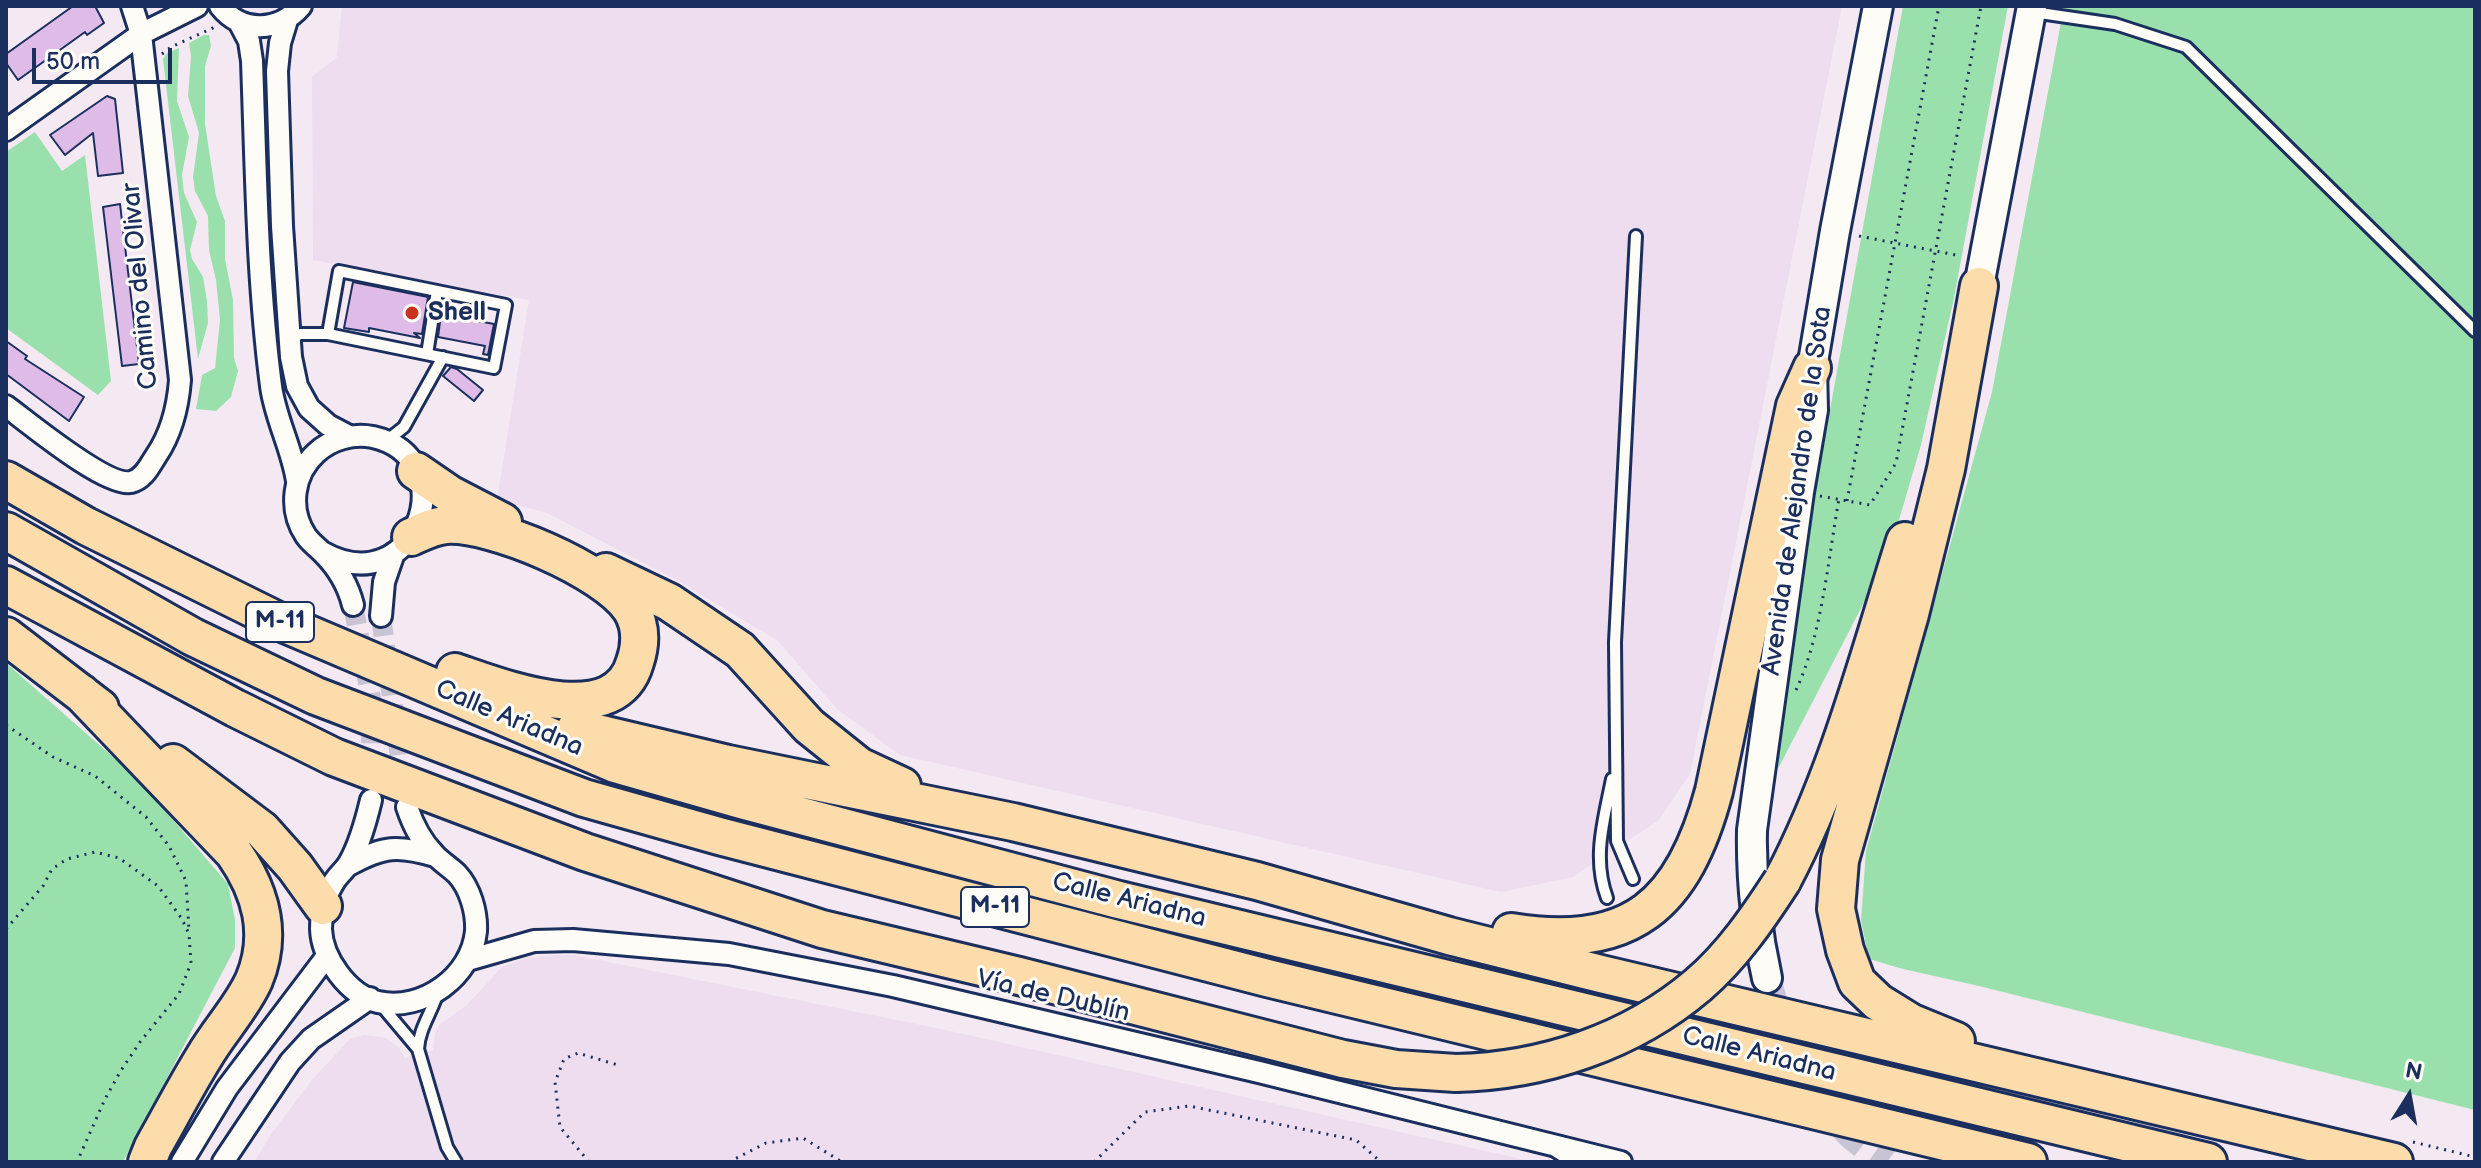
<!DOCTYPE html>
<meta charset="utf-8">
<style>
body{margin:0}
#map{position:relative;width:2481px;height:1168px;overflow:hidden;background:#f4e9f2;font-family:"Balsamiq Sans",sans-serif}
canvas{display:block}
.frame{position:absolute;inset:0;border:8px solid #1b2f5e;pointer-events:none}
.north{position:absolute;left:2369px;top:1056px;width:80px;height:80px;-webkit-text-stroke:6px #fdfcf7;paint-order:stroke;rotate:11deg;font-size:22px;font-weight:700;line-height:32px;text-align:center;color:#1b2f5e}
.north::after{content:'';display:block;margin:auto;width:28px;height:36px;background:#1b2f5e;clip-path:polygon(50% 0,100% 100%,50% 72%,0 100%)}
.scale{position:absolute;left:32px;top:48px;width:140px;height:36px;box-sizing:border-box;border:4px solid #1b2f5e;border-top:0;padding-left:10px;font-size:24px;line-height:28px;white-space:nowrap;color:#1b2f5e;-webkit-text-stroke:6px #fdfcf7;paint-order:stroke}
</style>
<div id="map">
<canvas width="2481" height="1168"></canvas>
<div class="frame"></div>
<div class="north">N</div>
<div class="scale">50 m</div>
</div>
<script>
const ctx = document.querySelector('canvas').getContext('2d');
ctx.lineJoin = 'round';
function fill(path, color) {
  ctx.fillStyle = color;
  ctx.fill(path, 'evenodd');
}
function stroke(path, color, width, dash) {
  ctx.strokeStyle = color;
  ctx.lineWidth = width;
  ctx.lineCap = dash ? 'butt' : 'round';
  ctx.setLineDash(dash || []);
  ctx.stroke(path);
}
function label(font, color, halo, rows, align = 'center') {
  ctx.font = font + ' "Balsamiq Sans",sans-serif';
  ctx.lineWidth = 6;
  ctx.setLineDash([]);
  ctx.textBaseline = 'middle';
  ctx.strokeStyle = halo;
  ctx.fillStyle = color;
  for (const [text, x, y, turn = 0] of rows) {
    ctx.save();
    ctx.translate(x, y);
    ctx.rotate((+turn || 0) * Math.PI / 180);
    ctx.textAlign = isNaN(turn) ? turn : align;
    if (halo) ctx.strokeText(text, 0, 0);
    ctx.fillText(text, 0, 0);
    ctx.restore();
  }
}
const built = new Path2D(`
 M 342,6 L 1842,6 L 1690,774 L 1659,820 L 1573,877 L 1501,892 L 900,755 L 837,709 L 778,641 L 677,580 L 547,513 L 497,500 L 529,300 L 313,260 L 312,77 L 337,57 Z
 M 555,955 L 574,955 L 946,1030 L 1534,1162 L 254,1162 L 272,1133 L 311,1081 L 350,1039 L 364,1035 L 386,1038 L 399,1048 L 405,1058 L 433,1050 L 435,1032 L 440,1024 L 467,1005 L 502,967 L 526,958 Z`);
const green = new Path2D(`
 M 1903,6 L 2008,6 L 1954,298 L 1921,445 L 1889,554 L 1778,769 L 1784,685 L 1809,526 Z
 M 2064,6 L 2475,6 L 2475,1110 L 1979,986 L 1903,969 L 1869,959 L 1861,921 L 1866,851 L 1992,392 Z
 M 204,35 L 209,35 L 211,46 L 205,66 L 205,124 L 216,196 L 225,221 L 225,259 L 233,300 L 234,358 L 238,371 L 231,397 L 216,411 L 196,409 L 202,375 L 215,368 L 220,320 L 216,280 L 209,250 L 208,216 L 195,191 L 193,177 L 199,133 L 188,96 L 191,56 L 189,43 Z
 M 179,48 L 177,101 L 189,137 L 182,175 L 184,193 L 197,222 L 190,250 L 192,259 L 203,277 L 207,301 L 208,323 L 198,359 L 163,59 L 167,53 Z
 M 35,132 L 62,171 L 85,155 L 111,381 L 98,395 L 6,328 L 6,152 Z
 M 6,663 L 137,778 L 228,884 L 235,920 L 235,948 L 123,1162 L 6,1162 Z`);
const building = new Path2D(`
 M 73,6 L 95,6 L 104,23 L 87,35 L 85,32 L 18,80 L 6,63 L 6,54 Z
 M 107,96 L 115,99 L 123,173 L 98,176 L 93,133 L 65,155 L 50,135 Z
 M 120,204 L 139,364 L 122,366 L 103,207 Z
 M 353,282 L 428,297 L 422,334 L 414,333 L 420,338 L 369,328 L 369,332 L 344,328 Z
 M 441,314 L 494,324 L 488,355 L 483,354 L 485,346 L 438,337 Z
 M 6,341 L 27,356 L 25,359 L 84,397 L 69,421 L 6,374 Z
 M 451,367 L 457,369 L 483,390 L 474,401 L 443,376 Z`);
const streetTunnel = new Path2D(`
 M 353,605 L 371,698 L 371,780
 M 381,616 L 404,787`);
const secondaryTunnel = new Path2D(`
 M 1767,978 C 1781,1036 1808,1094 1852,1136 C 1862,1145 1875,1153 1887,1162`);
const path = new Path2D(`
 M 162,54 L 171,47 L 215,27
 M 1859,236 L 1961,256
 M 1820,496 L 1870,505 L 1896,463 L 1981,6
 M 1847,501 L 1939,6
 M 1796,690 C 1822,635 1828,559 1839,499
 M 6,725 L 53,757 L 95,776 L 146,817 L 169,846 L 186,881 L 189,930
 M 6,929 L 43,886 L 52,869 L 67,859 L 95,852 L 119,858 L 158,886 L 182,919 L 189,934 L 191,963 L 179,994 L 140,1042 L 120,1072 L 105,1099 L 77,1162
 M 2413,1142 L 2475,1157
 M 589,1162 L 560,1127 L 555,1082 L 564,1059 L 578,1053 L 621,1066
 M 729,1162 L 766,1143 L 803,1138 L 842,1162
 M 1094,1162 L 1145,1112 L 1189,1106 L 1356,1140 L 1381,1162`);
const lane = new Path2D(`
 M 2033,12 L 2115,24 L 2186,47 L 2475,331
 M 291,339 L 300,334 L 328,334 L 494,368 L 506,305 L 339,271 L 328,334
 M 427,354 L 437,291
 M 385,442 L 404,427 L 443,357
 M 1633,879 L 1617,841 L 1615,642 L 1636,236
 M 1607,898 C 1592,858 1604,820 1612,779
 M 438,991 C 433,1011 419,1028 418,1049 L 447,1147 L 456,1162
 M 381,1005 L 418,1049
 M 1556,1152 L 1572,1162`);
const street = new Path2D(`
 M 220,6 C 242,34 279,32 301,6
 M 287,20 L 280,43 L 277,71 L 282,226 L 291,357 L 297,386 L 309,408 L 328,425 L 349,436
 M 239,22 L 249,41 L 252,61 C 256,170 257,278 271,386 C 275,418 292,448 297,481
 M 6,130 L 141,34 L 197,6
 M 6,406 C 29,423 106,487 131,482 C 144,479 150,465 156,456 C 171,434 178,406 180,380 L 141,34 L 132,6
 M 322,552 C 416,605 466,458 373,437 C 353,433 331,439 316,453 C 293,474 288,509 306,536 C 311,543 317,547 323,553 C 338,568 348,585 353,605
 M 381,616 L 384,582 L 394,553
 M 371,800 C 366,821 360,844 349,863 C 345,870 338,875 334,882 C 325,895 321,913 321,929 C 322,958 348,995 378,1002 C 423,1012 472,976 476,931 C 477,912 470,888 457,874 C 450,867 441,862 434,854 C 421,841 413,825 407,807
 M 349,865 C 383,846 398,845 435,856
 M 468,960 L 534,941 L 573,940 L 729,954 L 893,986 L 1259,1072 L 1621,1162
 M 182,1162 L 227,1088 L 327,956
 M 223,1162 L 290,1062 L 311,1039 L 370,998`);
const secondary = new Path2D(`
 M 1979,286 L 2032,6
 M 1767,978 C 1756,928 1751,880 1752,830 L 1799,492 L 1813,410 L 1812,368 L 1835,231 L 1878,6`);
const highway = new Path2D(`
 M 416,471 L 451,495 L 503,522
 M 6,480 L 86,526 L 278,621 L 615,764 L 741,800 L 1119,900 L 2208,1162
 M 6,531 L 193,637 L 316,696 L 584,798 L 719,836 L 1267,978 L 2028,1162
 M 411,537 C 422,532 433,526 446,525 C 492,522 605,570 631,609 C 641,625 641,644 635,662 C 615,733 502,688 455,672
 M 606,572 L 669,602 L 740,650 L 809,726 L 859,766 L 902,786
 M 6,585 L 235,708 L 334,757 L 585,852 L 822,929 L 1019,976 L 1343,1059 L 1396,1069 L 1456,1073
 M 6,636 L 100,708
 M 81,693 L 234,853 C 261,892 273,934 254,980 C 242,1007 219,1031 204,1057 C 186,1086 170,1117 153,1147 L 147,1162
 M 576,728 L 728,764 L 1013,822 L 1257,881 L 1449,936 L 1601,974 L 2394,1162
 M 173,763 L 262,830 L 295,867 L 323,906
 M 1782,881 C 1838,775 1869,655 1905,541
 M 1511,932 C 1631,952 1684,904 1714,791 L 1795,406 L 1812,368
 M 1956,1041 L 1912,1023 L 1878,1002 L 1857,982 L 1845,950 L 1836,909 L 1840,860 L 1910,614 L 1946,469 L 1979,286`);
const highwayBridge = new Path2D(`
 M 1456,1073 C 1543,1071 1631,1042 1698,985 C 1732,956 1758,918 1782,881`);
const markers = [
 [412,313,8,"#c8321e"]
];
const shields = [
 [280,622,68],
 [995,907,68]
];
const shieldNames = [
 ["M-11",280,622],
 ["M-11",995,907]
];
const streetNames = [
 ["Camino del Olivar",141,286,-95],
 ["Avenida de Alejandro de la Sota",1798,491,-82],
 ["Calle Ariadna",509,719,23],
 ["Calle Ariadna",1129,901,14],
 ["Vía de Dublín",1053,997,13],
 ["Calle Ariadna",1759,1055,14]
];
const poiNames = [
 ["Shell",428,313]
];
fill(built, '#eedcef');
fill(green, '#9ae0ad');
fill(building, '#dfbce7');
stroke(building, '#1b2f5e', 2);
stroke(streetTunnel, '#c9c4d4', 20, [20, 10]);
stroke(secondaryTunnel, '#c9c4d4', 28, [28, 14]);
stroke(lane, '#1b2f5e', 16);
stroke(street, '#1b2f5e', 26);
stroke(secondary, '#1b2f5e', 34);
stroke(highway, '#1b2f5e', 42);
stroke(path, '#1b2f5e', 3, [2, 6]);
stroke(lane, '#fdfcf7', 10);
stroke(street, '#fdfcf7', 20);
stroke(secondary, '#fdfcf7', 28);
stroke(highway, '#fddcac', 36);
stroke(highwayBridge, '#1b2f5e', 42, []);
stroke(highwayBridge, '#fddcac', 36);
for (const [x, y, r, color] of markers) {
  const dot = new Path2D();
  dot.arc(x, y, r, 0, 2 * Math.PI);
  ctx.fillStyle = color;
  ctx.fill(dot);
  stroke(dot, '#fdfcf7', 3);
}
for (const [x, y, w] of shields) {
  const box = new Path2D();
  box.roundRect(x - w / 2, y - 20, w, 40, 6);
  ctx.fillStyle = '#fdfcf7';
  ctx.fill(box);
  stroke(box, '#1b2f5e', 2);
}
label('bold 24px', '#1b2f5e', null, shieldNames);
label('26px', '#1b2f5e', '#fdfcf7', streetNames);
label('bold 26px', '#1b2f5e', '#fdfcf7', poiNames, 'left');
</script>
